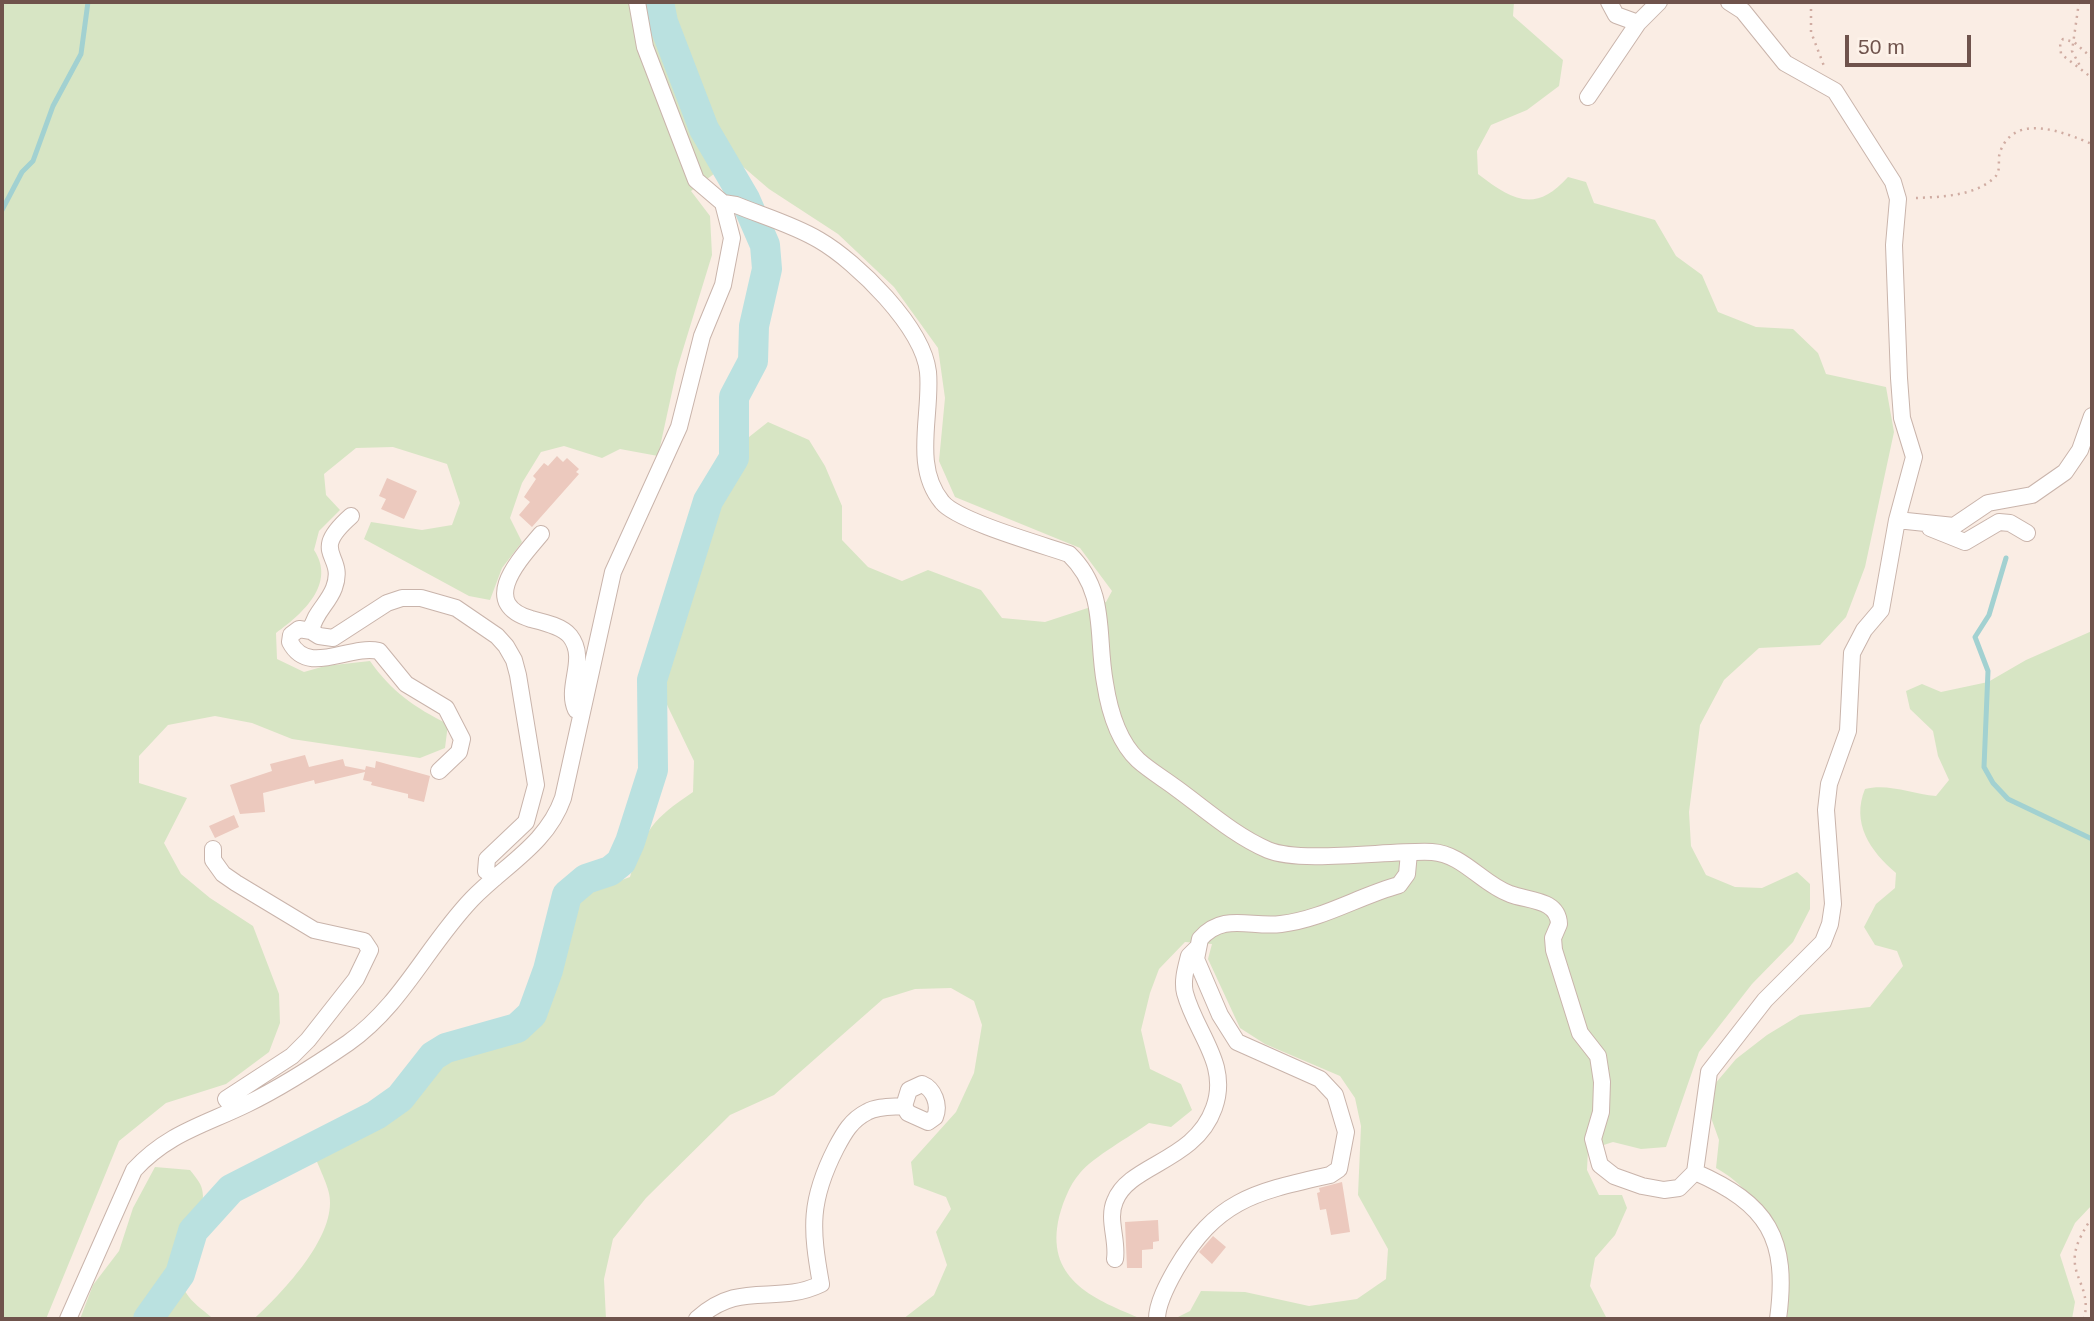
<!DOCTYPE html>
<style>
body{margin:0}
#map{position:relative;width:2094px;height:1321px;overflow:hidden;background:#faede4;font-family:Helvetica,sans-serif}
canvas{display:block}
.frame{position:absolute;inset:0;border:4px solid #6f534c;pointer-events:none}
.scale{position:absolute;left:1845px;top:35px;width:126px;height:32px;box-sizing:border-box;border:4px solid #6f534c;border-top:0;padding-left:9px;font-size:21px;line-height:24px;white-space:nowrap;color:#6f534c;-webkit-text-stroke:5px #fdf2e9;paint-order:stroke}
</style>
<div id="map">
<canvas width="2094" height="1321"></canvas>
<div class="frame"></div>
<div class="scale">50 m</div>
</div>
<script>
const ctx = document.querySelector('canvas').getContext('2d');
ctx.lineJoin = 'round';
function fill(path, color) {
  ctx.fillStyle = color;
  ctx.fill(path, 'evenodd');
}
function stroke(path, color, width, dash) {
  ctx.strokeStyle = color;
  ctx.lineWidth = width;
  ctx.lineCap = dash ? 'butt' : 'round';
  ctx.setLineDash(dash || []);
  ctx.stroke(path);
}
const green = new Path2D(`
 M 2,2 L 1514,2 L 1513,16 L 1563,60 L 1559,86 L 1527,110 L 1491,125 L 1477,151 L 1478,174 C 1512,200 1535,214 1568,177 L 1586,182 L 1594,203 L 1655,220 L 1676,256 L 1702,275 L 1718,312 L 1756,327 L 1793,329 L 1818,353 L 1826,374 L 1886,387 L 1894,432 L 1865,567 L 1846,617 L 1820,645 L 1759,648 L 1724,680 L 1700,725 L 1689,812 L 1691,846 L 1706,875 L 1735,887 L 1762,888 L 1797,872 L 1810,884 L 1810,909 L 1793,942 L 1752,984 L 1699,1052 L 1666,1147 L 1641,1149 L 1613,1142 L 1588,1150 L 1587,1170 L 1599,1195 L 1622,1195 L 1627,1208 L 1615,1235 L 1595,1258 L 1590,1286 L 1607,1319 L 1174,1319 L 1190,1311 L 1201,1291 L 1245,1292 L 1309,1306 L 1357,1299 L 1386,1279 L 1388,1249 L 1358,1195 L 1361,1126 L 1355,1098 L 1340,1076 L 1265,1044 L 1240,1028 L 1208,959 L 1212,944 L 1185,942 L 1159,969 L 1150,993 L 1141,1030 L 1150,1069 L 1181,1084 L 1192,1110 L 1171,1127 L 1149,1123 C 1131,1136 1093,1157 1080,1173 C 1069,1185 1061,1207 1058,1222 C 1047,1281 1096,1300 1142,1319 L 903,1319 L 934,1295 L 947,1265 L 936,1232 L 951,1209 L 946,1197 L 914,1185 L 911,1162 L 956,1112 L 974,1073 L 982,1025 L 974,1001 L 951,988 L 915,989 L 883,999 L 774,1095 L 730,1115 L 646,1198 L 613,1239 L 604,1279 L 606,1319 L 254,1319 C 281,1294 330,1243 330,1203 C 331,1189 319,1169 315,1156 L 382,1128 L 412,1104 L 445,1063 L 521,1037 L 538,1016 L 565,959 L 571,917 L 586,893 L 630,877 C 644,830 653,819 693,792 L 694,761 L 657,684 L 684,620 L 724,494 L 743,461 L 749,437 L 768,422 L 809,440 L 825,466 L 842,506 L 842,540 L 868,567 L 902,581 L 928,570 L 981,590 L 1002,618 L 1045,622 L 1106,602 L 1112,591 L 1080,548 L 955,497 L 939,461 L 945,398 L 938,348 L 894,287 L 838,234 L 769,189 L 734,159 L 691,191 L 710,216 L 712,255 L 677,369 L 658,456 L 620,449 L 602,458 L 564,446 L 541,452 L 522,483 L 510,518 L 522,542 L 502,568 L 490,600 L 469,596 L 364,539 L 371,522 L 422,530 L 452,525 L 460,503 L 447,464 L 393,447 L 356,448 L 324,474 L 326,495 L 340,510 L 319,531 L 314,550 C 336,583 304,613 276,633 L 277,659 L 304,672 L 325,666 L 370,661 C 391,691 415,708 448,724 L 445,748 L 420,758 L 292,739 L 252,723 L 215,716 L 168,725 L 139,756 L 139,783 L 187,798 L 164,843 L 181,874 L 210,898 L 253,926 L 279,994 L 280,1023 L 269,1052 L 226,1084 L 166,1103 L 119,1141 L 46,1319 L 2,1319 Z
 M 2092,631 L 2092,1205 L 2075,1223 L 2060,1255 L 2075,1302 L 2072,1319 L 1787,1319 C 1796,1263 1767,1196 1716,1168 L 1719,1140 L 1709,1112 L 1714,1085 L 1736,1059 L 1767,1035 L 1800,1015 L 1870,1007 L 1903,966 L 1897,951 L 1875,945 L 1864,927 L 1876,904 L 1895,888 L 1896,873 C 1870,851 1851,823 1865,789 C 1888,783 1912,794 1936,796 L 1949,780 L 1938,756 L 1933,731 L 1910,709 L 1906,691 L 1922,684 L 1941,692 L 1988,682 L 2026,660 Z
 M 155,1167 L 190,1170 C 194,1175 201,1183 202,1189 C 211,1226 153,1246 189,1297 C 195,1305 206,1312 213,1319 L 80,1319 L 93,1285 L 119,1251 L 133,1208 Z`);
const stream = new Path2D(`
 M 2,210 L 22,172 L 33,161 L 53,106 L 81,54 L 88,2
 M 2006,558 L 1989,615 L 1975,637 L 1988,671 L 1984,767 L 1993,783 L 2008,799 L 2092,839`);
const river = new Path2D(`
 M 148,1319 L 180,1274 L 193,1231 L 231,1189 L 376,1115 L 400,1098 L 433,1056 L 446,1048 L 517,1028 L 532,1014 L 548,970 L 567,895 L 586,879 L 610,871 L 621,862 L 630,842 L 653,770 L 652,680 L 708,501 L 734,458 L 734,397 L 753,361 L 754,326 L 767,269 L 765,245 L 745,199 L 704,129 L 663,22 L 659,2`);
const building = new Path2D(`
 M 557,456 L 563,462 L 567,458 L 579,469 L 576,472 L 579,474 L 532,527 L 519,515 L 530,502 L 524,497 L 536,479 L 533,476 L 544,463 L 548,466 Z
 M 387,478 L 417,491 L 404,519 L 381,509 L 386,499 L 379,496 Z
 M 305,755 L 309,767 L 343,759 L 345,766 L 365,770 L 366,766 L 375,768 L 376,761 L 430,776 L 424,802 L 408,798 L 408,794 L 371,785 L 372,782 L 363,780 L 365,772 L 315,784 L 314,780 L 263,793 L 265,812 L 240,814 L 230,785 L 272,771 L 270,764 Z
 M 234,815 L 239,827 L 215,838 L 209,826 Z
 M 1342,1182 L 1350,1232 L 1331,1235 L 1326,1209 L 1320,1210 L 1317,1193 L 1320,1192 L 1319,1188 Z
 M 1158,1220 L 1159,1241 L 1153,1242 L 1153,1249 L 1142,1250 L 1142,1268 L 1127,1268 L 1125,1222 Z
 M 1213,1236 L 1226,1247 L 1212,1264 L 1199,1252 Z`);
const path = new Path2D(`
 M 1811,2 L 1811,32 L 1824,66
 M 2079,2 L 2072,51 L 2080,66
 M 2092,58 L 2074,42 L 2063,39 L 2060,43 L 2061,54 L 2092,78
 M 1916,198 C 1940,197 1975,196 1994,178 C 2002,171 1997,161 2000,152 C 2015,111 2065,133 2092,144
 M 2084,1319 C 2093,1283 2063,1275 2080,1238 C 2084,1231 2086,1225 2092,1219`);
const street = new Path2D(`
 M 637,2 L 645,47 L 696,180 L 723,203 L 736,205 C 763,216 794,225 819,240 C 857,262 923,327 928,372 C 932,414 912,466 942,502 C 957,521 1043,545 1069,554 C 1108,592 1096,635 1105,683 C 1109,709 1118,741 1138,760 C 1149,770 1164,779 1176,788 C 1205,809 1235,836 1268,850 C 1302,864 1390,850 1432,852 C 1463,854 1482,884 1510,894 C 1528,901 1558,899 1559,924 L 1553,938 L 1554,950 L 1580,1033 L 1598,1056 L 1602,1082 L 1601,1112 L 1593,1139 L 1600,1165 L 1614,1176 L 1642,1186 L 1664,1190 L 1679,1188 L 1695,1172 L 1709,1072 L 1765,1000 L 1823,942 L 1830,924 L 1833,904 L 1826,810 L 1829,784 L 1848,731 L 1852,653 L 1864,630 L 1881,610 L 1897,520 L 1914,457 L 1902,418 L 1899,378 L 1894,245 L 1898,199 L 1893,182 L 1835,91 L 1785,63 L 1743,11 L 1729,2
 M 1609,2 L 1616,15 L 1638,23
 M 1588,97 L 1638,23 L 1659,2
 M 351,516 C 307,555 347,553 334,588 C 328,604 314,613 311,631 L 319,636 L 333,638 L 387,603 L 402,598 L 421,598 L 456,608 L 497,636 L 506,646 L 514,660 L 518,675 L 536,785 L 526,822 L 487,859 L 486,871 L 495,878
 M 1897,520 L 1954,526 L 1988,503 L 2032,495 L 2065,472 L 2080,450 L 2092,416
 M 1930,528 L 1965,542 L 1999,522 L 2010,523 L 2027,533
 M 541,534 C 521,558 477,603 531,619 C 543,622 562,626 570,636 C 588,659 565,686 576,710 L 582,712
 M 311,631 L 299,629 L 291,635 L 290,642 C 308,677 349,644 379,651 L 406,684 L 446,708 L 462,739 L 459,752 L 439,771
 M 213,849 L 213,860 L 223,874 L 236,883 L 314,930 L 364,941 L 370,950 L 356,979 L 308,1040 L 292,1056 L 226,1099 L 234,1109
 M 922,1084 C 934,1089 940,1105 935,1117 L 928,1122 L 908,1113 L 904,1106 L 909,1090 Z
 M 1695,1172 C 1768,1204 1789,1238 1778,1319
 M 1115,1259 C 1118,1240 1107,1219 1115,1201 C 1129,1164 1195,1162 1214,1108 C 1230,1064 1196,1034 1185,993 C 1182,981 1186,968 1189,956 L 1196,949
 M 68,1319 L 134,1170 C 168,1133 204,1125 247,1104 C 282,1087 316,1065 348,1043 C 402,1005 427,946 472,899 C 505,865 547,844 563,798 L 613,572 L 679,427 L 702,336 L 723,285 L 732,238 L 723,203
 M 697,1319 C 741,1279 775,1306 821,1284 C 811,1228 809,1201 836,1148 C 844,1133 851,1120 867,1112 C 877,1106 892,1107 904,1106
 M 1157,1319 C 1157,1303 1168,1283 1176,1269 C 1217,1199 1255,1192 1330,1175 L 1339,1169 L 1346,1132 L 1335,1095 L 1320,1079 L 1237,1042 L 1220,1015 L 1196,959 L 1200,939 C 1223,912 1251,928 1281,924 C 1323,919 1359,896 1399,885 L 1407,874 L 1409,853`);
fill(green, '#d7e5c4');
stroke(stream, '#a2d1d1', 5);
stroke(river, '#bae1e0', 30);
fill(building, '#ecc9be');
stroke(street, '#c9b4ab', 18);
stroke(path, '#d0aca2', 2.5, [2, 5]);
stroke(street, '#fff', 16);
</script>
